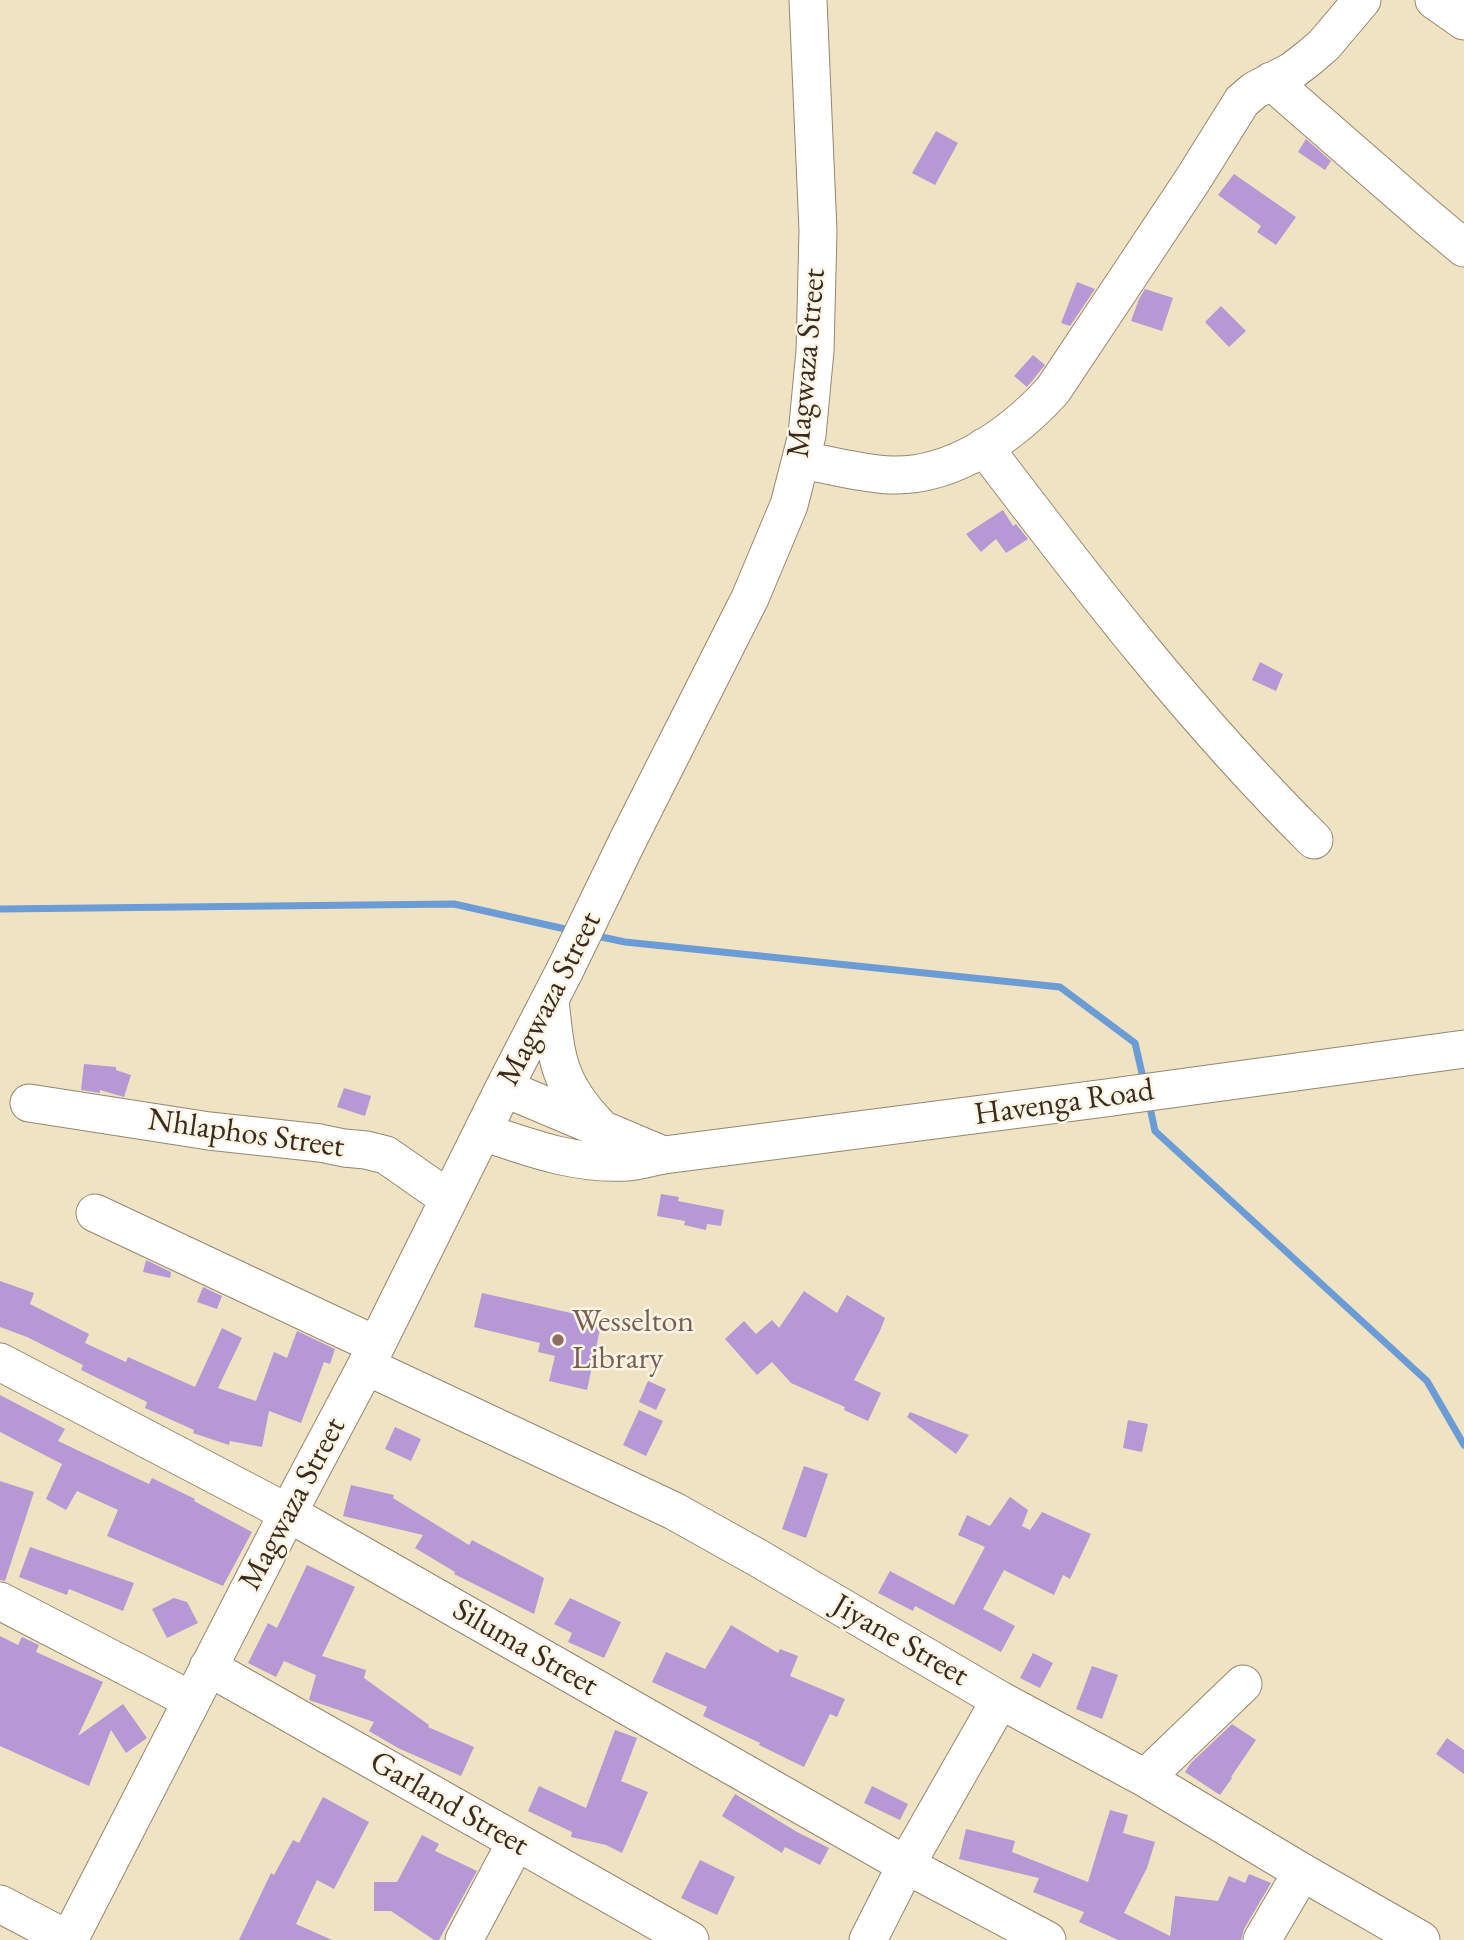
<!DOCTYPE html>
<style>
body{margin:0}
canvas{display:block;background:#efe3c4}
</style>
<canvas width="1464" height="1940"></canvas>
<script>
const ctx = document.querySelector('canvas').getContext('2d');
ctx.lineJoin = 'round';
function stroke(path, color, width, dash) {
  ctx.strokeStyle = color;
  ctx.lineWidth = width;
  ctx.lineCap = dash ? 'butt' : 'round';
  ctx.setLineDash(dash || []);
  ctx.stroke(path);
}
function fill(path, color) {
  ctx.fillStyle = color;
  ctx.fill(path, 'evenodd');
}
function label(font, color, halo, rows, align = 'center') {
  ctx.font = font + ' "EB Garamond",serif';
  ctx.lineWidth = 5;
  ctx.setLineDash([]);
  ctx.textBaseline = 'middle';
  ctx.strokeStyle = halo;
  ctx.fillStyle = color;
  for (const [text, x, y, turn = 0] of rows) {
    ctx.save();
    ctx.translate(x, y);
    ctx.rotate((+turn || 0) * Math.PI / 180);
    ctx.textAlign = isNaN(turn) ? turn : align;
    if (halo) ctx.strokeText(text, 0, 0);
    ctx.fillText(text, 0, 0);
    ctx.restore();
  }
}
const stream = new Path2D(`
 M 0,909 L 454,904 L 574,931
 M 592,935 L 625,942 L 1060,987 L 1135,1043 L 1144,1082
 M 1149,1103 L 1155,1131 L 1427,1381 L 1464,1445`);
const building = new Path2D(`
 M 936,131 L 958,143 L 935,185 L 912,173 Z
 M 1306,139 L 1331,161 L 1325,170 L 1298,152 Z
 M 1234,174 L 1296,217 L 1276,245 L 1257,232 L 1261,226 L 1218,195 Z
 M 1077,282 L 1095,289 L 1070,326 L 1061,323 Z
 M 1145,289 L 1173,298 L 1162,331 L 1131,321 L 1139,299 Z
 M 1221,306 L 1246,331 L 1229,347 L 1205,322 Z
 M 1033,355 L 1045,365 L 1027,387 L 1014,376 Z
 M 1003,510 L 1013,526 L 1016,524 L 1028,539 L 1006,553 L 996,539 L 981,552 L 966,534 Z
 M 1260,662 L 1283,674 L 1276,691 L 1252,680 Z
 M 84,1064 L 116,1067 L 116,1070 L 131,1075 L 124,1097 L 100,1090 L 100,1093 L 81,1090 Z
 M 344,1088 L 371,1096 L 365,1116 L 337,1107 Z
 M 661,1194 L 679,1197 L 678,1201 L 724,1210 L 721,1226 L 707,1224 L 706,1230 L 684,1225 L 685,1221 L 657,1216 Z
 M 146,1260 L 171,1272 L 170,1278 L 143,1272 Z
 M 0,1281 L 34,1293 L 30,1304 L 89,1334 L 85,1343 L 126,1362 L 128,1357 L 195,1387 L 222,1328 L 242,1338 L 218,1388 L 256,1401 L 274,1352 L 287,1358 L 297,1331 L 335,1349 L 330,1364 L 324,1362 L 301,1423 L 269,1411 L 262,1447 L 230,1441 L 229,1445 L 193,1433 L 194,1430 L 145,1408 L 147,1402 L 81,1370 L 83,1365 L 27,1337 L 0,1327 Z
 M 203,1287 L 222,1296 L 217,1309 L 197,1302 Z
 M 804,1291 L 837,1313 L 847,1295 L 885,1318 L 880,1331 L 854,1380 L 881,1393 L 868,1421 L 844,1410 L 845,1407 L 791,1383 L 772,1362 L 757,1375 L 725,1339 L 744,1321 L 756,1334 L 772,1320 L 779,1328 Z
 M 482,1293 L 602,1320 L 587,1390 L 549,1381 L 555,1356 L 538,1352 L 540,1343 L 474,1327 Z
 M 648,1381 L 666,1389 L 656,1410 L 639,1402 Z
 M 0,1395 L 65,1429 L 58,1441 L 149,1484 L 152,1478 L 195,1499 L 194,1501 L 252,1532 L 223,1586 L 107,1536 L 118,1510 L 77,1491 L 66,1510 L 46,1499 L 62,1464 L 0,1432 Z
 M 639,1410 L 663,1421 L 646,1456 L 623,1445 Z
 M 910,1412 L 969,1435 L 956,1454 L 907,1417 Z
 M 1128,1420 L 1148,1424 L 1142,1452 L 1123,1448 Z
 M 395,1427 L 421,1439 L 411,1461 L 385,1449 Z
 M 804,1466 L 828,1474 L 806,1538 L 782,1529 Z
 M 0,1481 L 34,1492 L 5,1581 L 0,1580 Z
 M 351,1485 L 394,1495 L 393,1498 L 469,1545 L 472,1540 L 544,1578 L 534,1614 L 454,1574 L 455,1572 L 415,1548 L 423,1535 L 343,1516 Z
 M 1010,1497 L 1028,1510 L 1022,1526 L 1030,1530 L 1042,1512 L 1091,1534 L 1070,1579 L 1063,1575 L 1054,1595 L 1004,1570 L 983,1609 L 1015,1626 L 1001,1652 L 915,1606 L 913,1611 L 878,1593 L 890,1571 L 954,1605 L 985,1547 L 958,1535 L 967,1515 L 990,1526 Z
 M 30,1547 L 134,1583 L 123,1611 L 69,1589 L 67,1595 L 19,1577 Z
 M 307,1565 L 355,1587 L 322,1656 L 366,1670 L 364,1678 L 429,1725 L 428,1727 L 474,1747 L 461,1776 L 398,1748 L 369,1731 L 374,1722 L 309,1700 L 316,1675 L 284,1661 L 276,1677 L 248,1663 L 268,1623 L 277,1628 Z
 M 174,1598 L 187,1602 L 198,1623 L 167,1638 L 152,1609 Z
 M 570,1598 L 621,1622 L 604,1658 L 568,1642 L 572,1633 L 554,1624 Z
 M 731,1625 L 778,1653 L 780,1649 L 798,1656 L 790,1676 L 845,1699 L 837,1717 L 830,1714 L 804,1767 L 759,1745 L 760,1743 L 703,1716 L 707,1707 L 652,1682 L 666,1652 L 705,1669 Z
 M 0,1636 L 18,1645 L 22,1637 L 39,1645 L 36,1652 L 103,1682 L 78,1736 L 123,1704 L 147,1738 L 126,1753 L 111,1730 L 89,1786 L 0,1746 Z
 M 1033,1653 L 1053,1663 L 1040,1688 L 1020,1678 Z
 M 1092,1666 L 1118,1675 L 1102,1719 L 1076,1709 Z
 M 1232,1724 L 1256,1740 L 1231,1777 L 1232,1778 L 1220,1795 L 1185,1772 L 1191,1763 Z
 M 615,1730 L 637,1738 L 621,1781 L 648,1792 L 622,1853 L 606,1845 L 571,1837 L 572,1832 L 528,1811 L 539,1786 L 586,1808 Z
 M 1447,1738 L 1464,1750 L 1464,1774 L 1436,1754 Z
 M 872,1786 L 908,1804 L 900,1820 L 864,1803 Z
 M 735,1794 L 797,1832 L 829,1848 L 820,1865 L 785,1847 L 782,1853 L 722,1816 Z
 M 323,1797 L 369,1822 L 334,1889 L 317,1880 L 296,1924 L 332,1940 L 239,1940 L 271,1873 L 274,1875 L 293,1840 L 299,1843 Z
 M 1110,1810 L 1128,1815 L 1123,1833 L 1155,1842 L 1147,1868 L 1124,1913 L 1170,1936 L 1175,1896 L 1218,1901 L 1229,1876 L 1245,1883 L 1249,1874 L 1271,1883 L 1244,1929 L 1241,1940 L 1118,1940 L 1079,1922 L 1084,1912 L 1033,1892 L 1039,1878 L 959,1859 L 966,1829 L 1015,1841 L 1012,1852 L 1088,1882 Z
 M 422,1835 L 439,1844 L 435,1851 L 477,1871 L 439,1940 L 434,1940 L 391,1911 L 374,1911 L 374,1882 L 397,1882 Z
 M 700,1860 L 735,1877 L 717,1915 L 681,1898 Z`);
const minor = new Path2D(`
 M 1434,0 L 1464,21
 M 1271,81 L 1427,217 L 1464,248
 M 984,447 C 1088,584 1192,719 1314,840
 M 801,460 C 831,465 862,474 891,475 C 954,477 1013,434 1053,390 L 1192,181 L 1242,101 L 1255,90 L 1292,71 L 1310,57 L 1324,45 L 1362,0
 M 550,1000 C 556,1057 557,1082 598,1125
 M 504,1088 L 663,1155
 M 29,1103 L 209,1131 L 320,1143 L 344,1148 L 366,1150 L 386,1155 L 449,1199
 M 483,1132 C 530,1148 576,1165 627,1162 C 639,1161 652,1157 664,1155 L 1098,1099 L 1464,1049
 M 95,1213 L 376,1345
 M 0,1362 L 288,1513 L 906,1865 L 1047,1940
 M 366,1366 L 674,1511 L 758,1558 L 1000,1700 L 1145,1778 L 1302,1872 L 1421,1940
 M 0,1601 L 191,1700
 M 208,1667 L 690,1940
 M 1145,1778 L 1243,1684
 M 0,1904 L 69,1940 L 288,1513 L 366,1366 L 504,1088 L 566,968 L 627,842 L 750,598 L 789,505 L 807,435 L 815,351 L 818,231 L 808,0
 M 464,1940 L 516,1842
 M 868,1940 L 906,1865 L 1000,1700
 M 1262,1940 L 1302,1872`);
const markers = [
 [558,1340,7,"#8d6e63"]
];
const streetNames = [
 ["Magwaza Street",807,363,-85],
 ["Magwaza Street",550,999,-63],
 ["Havenga Road",1064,1103,-8],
 ["Nhlaphos Street",246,1134,8],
 ["Magwaza Street",293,1504,-62],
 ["Jiyane Street",900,1641,30],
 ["Siluma Street",525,1648,30],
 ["Garland Street",449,1804,30]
];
const educationNames = [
 ["Wesselton",572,1322],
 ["Library",572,1359]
];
stroke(stream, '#6b9cd5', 7);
fill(building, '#b598d4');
stroke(minor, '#958671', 39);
stroke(minor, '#fff', 37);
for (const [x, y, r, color] of markers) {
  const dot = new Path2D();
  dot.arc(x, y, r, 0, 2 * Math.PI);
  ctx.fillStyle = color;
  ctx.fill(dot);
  stroke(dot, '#fcf5e5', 2.5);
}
label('32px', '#3b2a1e', '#fcf5e5', streetNames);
label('32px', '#785e54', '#fcf5e5', educationNames, 'left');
</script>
